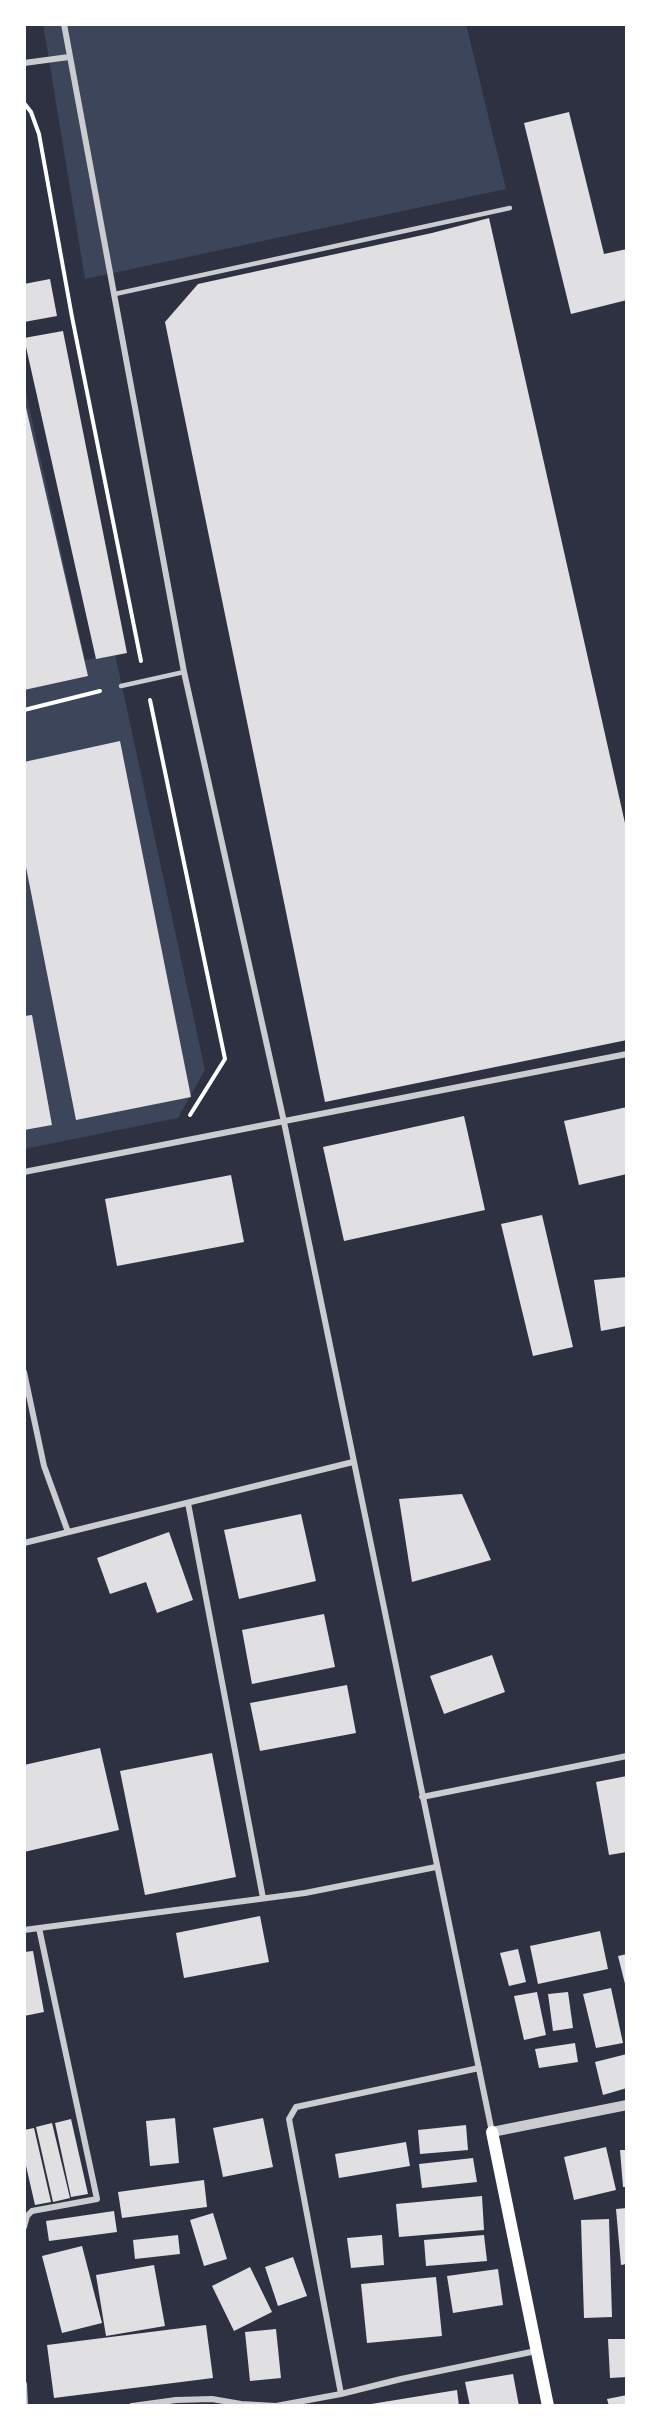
<!DOCTYPE html>
<style>
body{margin:0}
#map{position:relative;width:651px;height:2430px;overflow:hidden;background:#2d3142;font-family:Quicksand,sans-serif}
canvas{display:block}
.frame{position:absolute;inset:0;border:26px solid #fff;pointer-events:none}
</style>
<div id="map">
<canvas width="651" height="2430"></canvas>
<div class="frame"></div>
</div>
<script>
const ctx = document.querySelector('canvas').getContext('2d');
ctx.lineJoin = 'round';
function fill(path, color) {
  ctx.fillStyle = color;
  ctx.fill(path, 'evenodd');
}
function stroke(path, color, width, dash) {
  ctx.strokeStyle = color;
  ctx.lineWidth = width;
  ctx.lineCap = dash ? 'butt' : 'round';
  ctx.setLineDash(dash || []);
  ctx.stroke(path);
}
const green = new Path2D(`
 M 43,24 L 466,24 L 506,189 L 85,279 Z
 M 24,384 L 85,660 L 115,654 L 205,1070 L 178,1118 L 24,1149 Z`);
const building = new Path2D(`
 M 569,112 L 604,254 L 627,249 L 627,300 L 571,314 L 524,123 Z
 M 489,218 L 627,832 L 627,1040 L 325,1102 L 165,322 L 198,284 L 432,233 Z
 M 50,279 L 57,316 L 24,322 L 24,284 Z
 M 63,331 L 127,653 L 96,659 L 24,338 Z
 M 24,399 L 88,676 L 24,690 Z
 M 120,741 L 191,1097 L 76,1120 L 24,857 L 24,762 Z
 M 32,1015 L 52,1125 L 24,1130 L 24,1016 Z
 M 627,1107 L 627,1174 L 579,1185 L 564,1121 Z
 M 464,1116 L 485,1210 L 344,1241 L 323,1147 Z
 M 231,1175 L 244,1242 L 117,1266 L 105,1199 Z
 M 542,1215 L 573,1347 L 533,1356 L 501,1224 Z
 M 627,1277 L 627,1326 L 601,1331 L 594,1280 Z
 M 462,1494 L 491,1560 L 412,1582 L 399,1499 Z
 M 301,1514 L 316,1581 L 239,1599 L 224,1530 Z
 M 169,1532 L 193,1600 L 157,1613 L 146,1582 L 110,1594 L 97,1558 Z
 M 324,1614 L 335,1667 L 252,1684 L 242,1630 Z
 M 492,1655 L 505,1692 L 444,1714 L 430,1676 Z
 M 347,1685 L 356,1733 L 260,1751 L 250,1703 Z
 M 100,1748 L 119,1830 L 24,1852 L 24,1765 Z
 M 212,1753 L 236,1877 L 145,1895 L 120,1771 Z
 M 627,1776 L 627,1852 L 609,1855 L 596,1782 Z
 M 260,1916 L 269,1962 L 184,1978 L 176,1933 Z
 M 600,1931 L 608,1969 L 538,1984 L 530,1946 Z
 M 518,1949 L 526,1982 L 509,1986 L 500,1953 Z
 M 33,1951 L 44,2012 L 24,2016 L 24,1952 Z
 M 627,1954 L 627,1987 L 626,1988 L 618,1956 Z
 M 611,1988 L 623,2043 L 596,2048 L 583,1994 Z
 M 537,1992 L 546,2035 L 524,2040 L 514,1996 Z
 M 568,1992 L 573,2028 L 553,2031 L 548,1994 Z
 M 575,2043 L 578,2062 L 539,2068 L 535,2049 Z
 M 627,2054 L 627,2088 L 603,2095 L 595,2062 Z
 M 175,2118 L 179,2163 L 150,2166 L 146,2121 Z
 M 263,2118 L 273,2167 L 223,2177 L 213,2128 Z
 M 71,2119 L 88,2194 L 71,2197 L 55,2123 Z
 M 52,2123 L 70,2198 L 53,2202 L 36,2127 Z
 M 466,2125 L 468,2150 L 420,2154 L 418,2130 Z
 M 34,2128 L 51,2202 L 35,2205 L 24,2157 L 24,2130 Z
 M 406,2142 L 410,2166 L 339,2178 L 335,2154 Z
 M 606,2147 L 616,2190 L 574,2200 L 564,2157 Z
 M 620,2150 L 627,2150 L 627,2187 L 623,2187 Z
 M 473,2158 L 477,2182 L 422,2188 L 419,2164 Z
 M 204,2180 L 207,2207 L 122,2218 L 118,2192 Z
 M 482,2196 L 484,2230 L 399,2237 L 396,2204 Z
 M 627,2208 L 627,2264 L 621,2265 L 616,2209 Z
 M 114,2211 L 117,2232 L 49,2241 L 46,2221 Z
 M 213,2213 L 227,2259 L 204,2266 L 190,2220 Z
 M 609,2219 L 612,2317 L 584,2318 L 581,2220 Z
 M 178,2235 L 180,2254 L 135,2259 L 133,2240 Z
 M 382,2235 L 384,2265 L 351,2268 L 347,2238 Z
 M 484,2235 L 487,2261 L 426,2266 L 424,2240 Z
 M 82,2246 L 102,2323 L 62,2333 L 42,2256 Z
 M 293,2257 L 307,2296 L 278,2306 L 265,2267 Z
 M 154,2265 L 165,2326 L 106,2336 L 96,2275 Z
 M 250,2267 L 272,2312 L 234,2331 L 212,2286 Z
 M 498,2269 L 503,2305 L 453,2313 L 447,2276 Z
 M 436,2277 L 442,2336 L 367,2343 L 361,2284 Z
 M 206,2325 L 213,2378 L 54,2398 L 47,2345 Z
 M 276,2329 L 281,2378 L 250,2381 L 245,2332 Z
 M 608,2339 L 627,2339 L 627,2377 L 610,2378 Z
 M 513,2374 L 519,2406 L 470,2406 L 465,2382 Z
 M 457,2390 L 459,2406 L 365,2406 L 365,2405 Z
 M 627,2395 L 627,2406 L 609,2406 L 607,2399 Z`);
const path = new Path2D(`
 M 24,103 L 31,112 L 39,134 L 72,317 L 141,661
 M 150,700 L 225,1059 L 190,1115
 M 24,710 L 100,691`);
const service = new Path2D(`
 M 115,294 L 510,208
 M 121,686 L 184,672`);
const minor = new Path2D(`
 M 64,24 L 184,672 L 284,1122 L 492,2132
 M 24,63 L 69,57
 M 24,1172 L 627,1054
 M 24,1372 L 44,1466 L 68,1532
 M 188,1503 L 263,1898
 M 24,1543 L 353,1462
 M 422,1797 L 627,1756
 M 24,1930 L 305,1893 L 436,1867
 M 24,2227 L 27,2216 L 32,2211 L 97,2199 L 39,1928
 M 24,2384 L 25,2406
 M 341,2394 L 289,2119 L 296,2107 L 479,2068
 M 132,2406 L 176,2400 L 212,2399 L 241,2404 L 276,2406 L 341,2394 L 401,2379 L 536,2351`);
const tertiary = new Path2D(`
 M 492,2132 L 627,2105`);
const secondary = new Path2D(`
 M 492,2132 L 548,2406`);
fill(green, '#3c4559');
fill(building, '#e0e0e3');
stroke(path, '#fff', 4);
stroke(service, '#caccd0', 4.5);
stroke(minor, '#caccd0', 6);
stroke(tertiary, '#caccd0', 10);
stroke(secondary, '#fff', 12);
</script>
